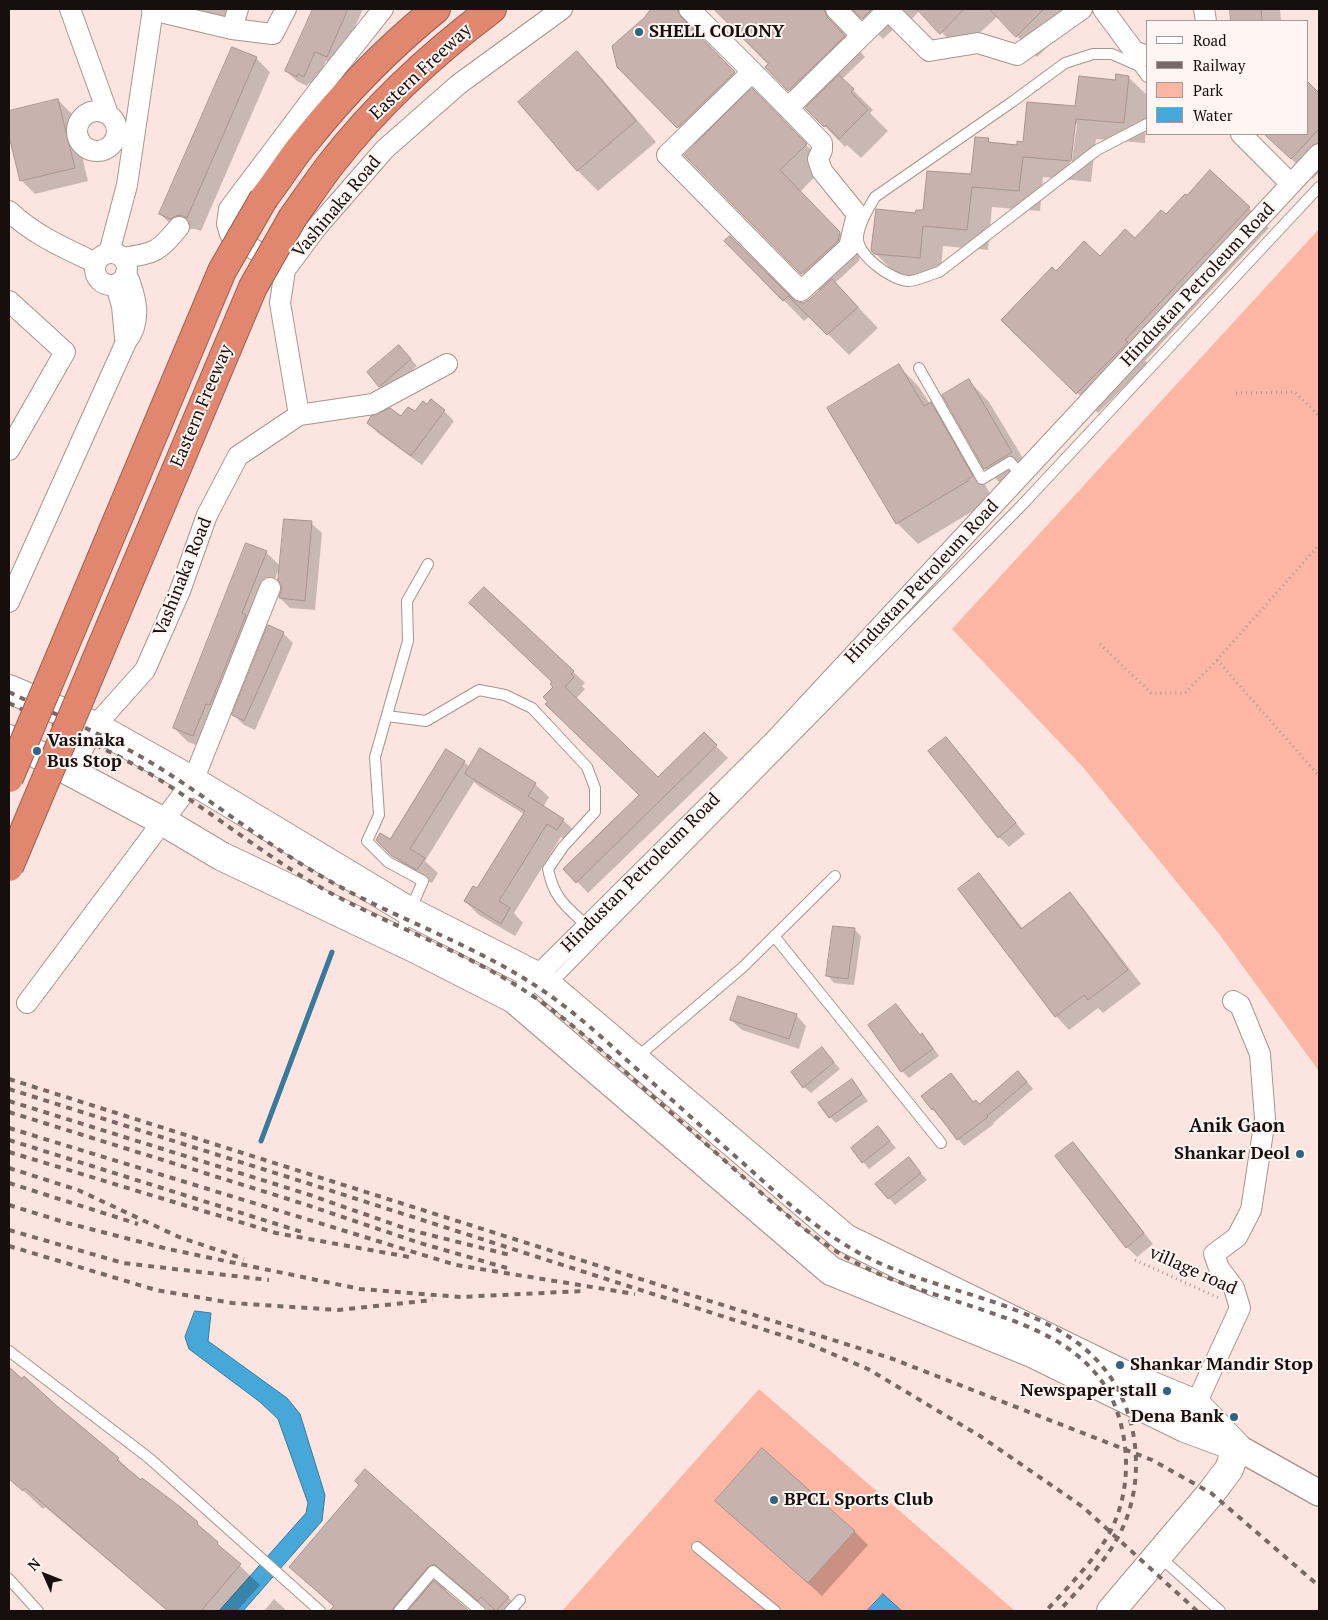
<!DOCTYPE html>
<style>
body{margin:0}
#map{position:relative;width:1328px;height:1620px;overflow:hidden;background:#fce5e0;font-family:"PT Serif",serif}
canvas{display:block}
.frame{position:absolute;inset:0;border:10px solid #170f0e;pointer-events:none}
.legend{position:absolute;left:1146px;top:20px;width:162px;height:115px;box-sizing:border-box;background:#fff6f4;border:1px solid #a29a98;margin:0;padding:6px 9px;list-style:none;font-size:15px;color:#170f0e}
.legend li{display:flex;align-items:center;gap:10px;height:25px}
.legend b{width:25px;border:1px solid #a29a98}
.north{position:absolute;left:20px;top:1550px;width:50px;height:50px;-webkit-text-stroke:4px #fff6f4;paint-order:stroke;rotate:314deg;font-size:14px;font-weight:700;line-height:20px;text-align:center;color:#170f0e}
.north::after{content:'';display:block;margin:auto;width:18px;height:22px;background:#170f0e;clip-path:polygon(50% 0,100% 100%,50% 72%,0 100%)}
</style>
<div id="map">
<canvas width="1328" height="1620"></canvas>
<div class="frame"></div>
<ul class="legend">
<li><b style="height:6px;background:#fff"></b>Road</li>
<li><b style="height:6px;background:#786967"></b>Railway</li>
<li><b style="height:14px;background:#fdb6a4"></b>Park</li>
<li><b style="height:14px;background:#47a7d8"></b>Water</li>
</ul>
<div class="north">N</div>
</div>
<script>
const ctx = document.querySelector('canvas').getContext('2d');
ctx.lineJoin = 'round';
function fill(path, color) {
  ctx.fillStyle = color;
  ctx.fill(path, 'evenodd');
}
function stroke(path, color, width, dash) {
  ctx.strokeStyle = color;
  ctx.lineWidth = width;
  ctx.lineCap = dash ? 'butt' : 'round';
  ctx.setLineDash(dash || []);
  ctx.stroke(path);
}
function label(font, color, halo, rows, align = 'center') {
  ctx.font = font + ' "PT Serif",serif';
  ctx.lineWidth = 4;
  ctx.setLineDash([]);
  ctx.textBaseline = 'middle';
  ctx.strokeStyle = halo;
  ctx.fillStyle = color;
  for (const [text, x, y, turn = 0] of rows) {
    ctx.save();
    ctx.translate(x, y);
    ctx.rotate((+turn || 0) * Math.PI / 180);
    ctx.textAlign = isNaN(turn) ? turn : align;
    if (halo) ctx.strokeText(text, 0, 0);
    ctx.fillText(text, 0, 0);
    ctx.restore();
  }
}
const green = new Path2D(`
 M 1319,229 L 1319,1071 L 1220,935 L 1082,766 L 952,629 Z
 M 759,1389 L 1015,1611 L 562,1611 Z`);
const water = new Path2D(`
 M 195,1311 L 211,1313 L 208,1341 L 287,1398 L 300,1414 L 325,1495 L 322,1521 L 243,1611 L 219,1611 L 306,1513 L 308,1503 L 278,1419 L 260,1402 L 189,1349 L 185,1337 Z
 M 883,1594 L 902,1611 L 867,1611 Z`);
const shadow = new Path2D(`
 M 197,9 L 237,9 L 235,24 L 209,21 Z
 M 314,9 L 363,9 L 337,66 L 326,61 L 314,86 L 309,83 L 307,86 L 297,81 L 286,71 Z
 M 653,9 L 678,9 L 697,27 L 701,39 L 826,165 L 800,192 L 860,254 L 859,261 L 835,283 L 878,328 L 849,355 L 810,316 L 804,321 L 726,241 L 730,237 L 797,303 L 803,304 L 809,301 L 820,291 L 686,155 L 696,145 L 618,66 L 645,19 Z
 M 716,9 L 1086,9 L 1037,57 L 998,16 L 971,41 L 962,53 L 920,10 L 913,18 L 908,18 L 902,21 L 883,39 L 862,18 L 855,18 L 845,27 L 845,34 L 865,57 L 842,79 L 873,110 L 870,113 L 888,131 L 861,158 L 847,145 L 845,147 L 767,67 L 770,65 Z
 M 1232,9 L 1280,9 L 1281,21 L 1232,21 Z
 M 577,53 L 598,74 L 656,142 L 598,191 L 578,171 L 520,102 Z
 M 256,58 L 270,72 L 201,231 L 195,229 L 190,229 L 185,232 L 174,227 L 160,214 Z
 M 1128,77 L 1147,95 L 1145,143 L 1096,139 L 1091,182 L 1043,177 L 1040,211 L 992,207 L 988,250 L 943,246 L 940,278 L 896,274 L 875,253 L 917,215 L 924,212 L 972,175 L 988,140 L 992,144 L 1018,146 L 1116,81 ZM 1074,124 L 1077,124 L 1071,168 L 1069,168 Z
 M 1307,83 L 1316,92 L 1319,88 L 1319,172 L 1313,179 L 1264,134 L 1307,134 Z
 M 58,100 L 72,114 L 88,181 L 35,194 L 21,180 L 9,131 L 9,112 Z
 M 1249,208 L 1269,228 L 1145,361 L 1148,363 L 1098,413 L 1003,320 L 1100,258 L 1135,240 L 1166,216 Z
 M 406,353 L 417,366 L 386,392 L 380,386 Z
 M 899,366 L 919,387 L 930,404 L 951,424 L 992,497 L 988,502 L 918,544 L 897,523 Z
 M 969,381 L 989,402 L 1032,473 L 1006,489 L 985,468 L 944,396 Z
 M 428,406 L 444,411 L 454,421 L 422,465 L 378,433 L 368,423 L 401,417 L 415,413 Z
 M 311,523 L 322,533 L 315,610 L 290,608 L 280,598 Z
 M 266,552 L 280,566 L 207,749 L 188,742 L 174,728 Z
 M 485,588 L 585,683 L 582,686 L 585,689 L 576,699 L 658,779 L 704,734 L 728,758 L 588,893 L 565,869 L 641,795 L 549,702 L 555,687 L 554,682 Z
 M 283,633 L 293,643 L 255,730 L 244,725 L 234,715 Z
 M 946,739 L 956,749 L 1025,834 L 1009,847 L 999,837 Z
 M 464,762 L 470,767 L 535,784 L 549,797 L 543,807 L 563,820 L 577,833 L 571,843 L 561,837 L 514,913 L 523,923 L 515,936 L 479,915 L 465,901 L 477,890 L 524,814 L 480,787 L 474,782 L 425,861 L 438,873 L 432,883 L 408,870 L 378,840 L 391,841 Z
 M 979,875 L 992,889 L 1023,929 L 1070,894 L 1083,908 L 1141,984 L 1103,1013 L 1098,1008 L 1069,1030 L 1056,1016 Z
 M 854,929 L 861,936 L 854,985 L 834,983 L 828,976 Z
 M 896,1005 L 920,1036 L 922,1035 L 929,1042 L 939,1056 L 909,1078 L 902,1071 Z
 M 796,1015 L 806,1026 L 799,1049 L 742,1030 L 731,1020 Z
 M 828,1055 L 840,1069 L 811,1093 L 804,1087 Z
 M 951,1075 L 974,1103 L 979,1105 L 1025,1079 L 1033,1089 L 993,1123 L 994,1124 L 964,1146 L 932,1109 Z
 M 852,1080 L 868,1101 L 836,1123 L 830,1117 Z
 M 885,1135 L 896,1148 L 869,1169 L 863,1162 Z
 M 1073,1144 L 1083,1154 L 1153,1244 L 1137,1257 L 1127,1247 Z
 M 909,1159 L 927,1180 L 895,1205 L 877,1184 Z
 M 9,1367 L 118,1459 L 138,1479 L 178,1507 L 260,1585 L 237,1611 L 168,1611 L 45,1507 L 43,1509 L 9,1477 Z
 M 360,1485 L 508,1597 L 522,1611 L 488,1611 L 455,1584 L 448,1587 L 445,1591 L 468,1611 L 338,1611 L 291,1567 Z
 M 730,1514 L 854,1531 L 868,1545 L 822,1596 Z
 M 274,1599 L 287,1611 L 264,1611 Z`);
const stream = new Path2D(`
 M 261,1141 L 332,952`);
const building = new Path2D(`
 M 313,9 L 348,9 L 327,57 L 315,52 L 304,77 L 298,74 L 297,77 L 285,71 Z
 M 651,9 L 677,9 L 681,17 L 735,72 L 677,128 L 617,67 L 612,46 L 644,18 Z
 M 714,9 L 824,9 L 827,17 L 845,36 L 788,91 L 765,67 L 768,64 Z
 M 852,9 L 872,9 L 862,19 Z
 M 917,9 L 964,9 L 940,34 Z
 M 990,9 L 1044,9 L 1016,37 Z
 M 1230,9 L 1261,9 L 1262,21 L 1231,21 Z
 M 232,47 L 257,57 L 187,218 L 181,215 L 176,216 L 170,219 L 159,214 Z
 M 577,51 L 636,121 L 577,171 L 518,102 Z
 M 1116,74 L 1129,76 L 1124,123 L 1076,119 L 1071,161 L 1023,157 L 1019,191 L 972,187 L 967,230 L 923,226 L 920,258 L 874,254 L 871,250 L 876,209 L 915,213 L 916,210 L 923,210 L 927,171 L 971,174 L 975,137 L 989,138 L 988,142 L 1017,145 L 1017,141 L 1023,142 L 1027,102 L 1075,106 L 1079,76 L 1115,80 Z
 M 839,75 L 854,89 L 851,92 L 868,110 L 839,139 L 826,125 L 824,127 L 805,108 Z
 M 1307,81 L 1319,93 L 1319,129 L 1291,159 L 1264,134 L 1307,134 Z
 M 752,88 L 807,144 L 780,170 L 840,232 L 838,241 L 801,274 L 684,155 Z
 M 58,99 L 75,168 L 20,181 L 9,136 L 9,111 Z
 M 1210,170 L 1250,207 L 1125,340 L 1128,342 L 1076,394 L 1001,320 L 1052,267 L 1056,271 L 1084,241 L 1100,256 L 1125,229 L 1135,238 L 1161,210 L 1166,214 L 1185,194 L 1187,195 Z
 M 730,236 L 793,299 L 797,302 L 803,303 L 809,300 L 832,279 L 858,307 L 827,335 L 788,296 L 783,301 L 724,241 Z
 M 399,345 L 411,359 L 379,387 L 367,372 Z
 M 899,364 L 924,406 L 931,402 L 973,476 L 968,479 L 968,481 L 896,524 L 827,408 Z
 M 969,379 L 1012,452 L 984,469 L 942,395 Z
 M 431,399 L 445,410 L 411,456 L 367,423 L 371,416 L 390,408 L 401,416 L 408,407 L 415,411 L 423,401 L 427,404 Z
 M 284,519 L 312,521 L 305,601 L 279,598 L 282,587 L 278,580 Z
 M 246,543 L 267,551 L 242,613 L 246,615 L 210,705 L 206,704 L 193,736 L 173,728 Z
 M 484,587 L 574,671 L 571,674 L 574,677 L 565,687 L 658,777 L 704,732 L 717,745 L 576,883 L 563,869 L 639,795 L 545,704 L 548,702 L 543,697 L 553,687 L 550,684 L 552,682 L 469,603 Z
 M 268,625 L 284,632 L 244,721 L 232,715 Z
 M 946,737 L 1016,823 L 998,838 L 928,751 Z
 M 480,748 L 536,783 L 528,796 L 564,819 L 557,830 L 547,824 L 499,901 L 510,908 L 501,924 L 464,901 L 473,886 L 477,888 L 525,811 L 465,774 Z
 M 446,749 L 465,761 L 410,849 L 425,858 L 417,870 L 392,856 L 376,840 L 380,833 L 390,839 Z
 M 979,873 L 1021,929 L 1070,892 L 1128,970 L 1088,1000 L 1084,995 L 1055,1017 L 958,889 Z
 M 833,926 L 855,928 L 848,979 L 826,976 Z
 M 738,996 L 797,1014 L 789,1039 L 730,1020 Z
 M 896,1004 L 920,1035 L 922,1033 L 933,1049 L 901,1072 L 868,1025 Z
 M 822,1047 L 834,1062 L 803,1088 L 791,1072 Z
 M 1018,1071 L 1027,1082 L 987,1116 L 988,1117 L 957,1140 L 933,1108 L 932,1110 L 921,1096 L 951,1073 L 973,1102 L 976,1100 L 979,1104 Z
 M 852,1079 L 862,1094 L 829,1118 L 818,1103 Z
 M 878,1126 L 890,1141 L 862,1163 L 851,1148 Z
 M 1073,1142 L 1144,1233 L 1126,1248 L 1055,1156 Z
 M 909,1157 L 921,1173 L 888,1199 L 875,1184 Z
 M 9,1367 L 22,1379 L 24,1376 L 58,1407 L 119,1458 L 117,1460 L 141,1480 L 142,1478 L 179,1506 L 198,1522 L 197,1524 L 218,1542 L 217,1544 L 241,1564 L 201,1611 L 168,1611 L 25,1488 L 23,1491 L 9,1479 Z
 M 762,1448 L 855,1531 L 808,1583 L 715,1501 Z
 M 365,1469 L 509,1597 L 496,1611 L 481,1597 L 478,1601 L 434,1564 L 428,1567 L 394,1607 L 392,1611 L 329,1611 L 334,1606 L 289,1567 L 359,1485 L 355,1481 Z
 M 434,1581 L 469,1611 L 408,1611 Z`);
const path = new Path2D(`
 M 1236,393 L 1295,392 L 1319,416
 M 1100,644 L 1151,693 L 1185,693 L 1217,660 L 1319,545
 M 1217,660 L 1319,776
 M 1135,1260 L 1219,1298`);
const service = new Path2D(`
 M 1147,77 L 1139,66 L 1112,54 L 1093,54 L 1065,63 L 1012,102 L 875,197 C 868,209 860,222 858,236 C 855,254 892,281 909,281 C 918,281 930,274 939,272 L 1097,150 L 1147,124
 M 919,368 L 982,479 L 1010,462 L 1021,475
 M 387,716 L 426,721 L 479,690 L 505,695 L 532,708 L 587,767 L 595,788 L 595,812 L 563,847 L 548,869 C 554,899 566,906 587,926
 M 774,936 L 941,1143
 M 398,938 L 423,881 L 388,862 L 367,841 L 379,815 L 375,757 L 408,641 L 407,601 L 428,564
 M 549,986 L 1022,505 L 1319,187
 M 635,1059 L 743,967 L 835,876
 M 9,1351 L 149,1458 L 320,1611
 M 697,1547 L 775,1611
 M 1159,1556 L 1220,1611
 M 9,1579 L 38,1611
 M 399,1611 L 433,1571 L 480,1611
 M 510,1611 L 520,1600`);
const minor = new Path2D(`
 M 70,9 L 108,114
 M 689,9 C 734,53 779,98 822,143 L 822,150 L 818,159 L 822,171 L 857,214 L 849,247 L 801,291 L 667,155 L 752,72
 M 836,9 L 861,35
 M 1103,9 L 1134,51 L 1147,56
 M 1204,9 L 1206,21
 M 152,10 L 232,29 L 238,9
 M 888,10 L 929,51 L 978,43 L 1017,55 L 1082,9
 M 232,29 L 273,34 L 286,9
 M 788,108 L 889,9
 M77 131a20 20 0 1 1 40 0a20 20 0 1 1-40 0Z
 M 1241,134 L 1291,184
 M 9,211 C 34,235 64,248 96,263
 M95 269a16 16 0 1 1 32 0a16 16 0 1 1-32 0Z
 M 109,253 L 127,185 L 153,9
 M 123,258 C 156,253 158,252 179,227
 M 280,266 L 230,234 L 227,224 L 229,209 L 321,87 L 383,9
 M 116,285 L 122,306 L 125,338
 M 9,301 L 65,352 L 9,450
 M 299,415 L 373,404 L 447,364
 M 9,602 L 126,342 C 143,321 136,296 126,273
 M 71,771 L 95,726 L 145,670 L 180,591 L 207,515 L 238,456 L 299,415 L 280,303 L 285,270 L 317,227 L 385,149 L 459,84 L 562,9
 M 514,999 L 775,740 L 1319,154
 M 27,1003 L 193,781 L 270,588
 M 1190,1417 L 1240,1308 L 1234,1288 L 1219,1268 L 1214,1254 L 1237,1237 L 1251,1210 L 1265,1119 L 1260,1054 L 1240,1005 L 1233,1001`);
const tertiary = new Path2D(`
 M 1237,1447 L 1319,1493`);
const secondary = new Path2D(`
 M 9,689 L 95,726 L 193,781 L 409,911 L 537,976 L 845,1238 L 1123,1374 L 1196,1404 L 1237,1447
 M 9,739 L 164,822 L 221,856 L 414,948 L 514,999 L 831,1271 L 1032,1353 L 1185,1428 L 1231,1445
 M 1111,1611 L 1211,1493 L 1229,1469 L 1237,1447`);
const motorway = new Path2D(`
 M 264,198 C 278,180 290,160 305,142 C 344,93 388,48 436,9
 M 293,217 C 306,199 318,181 331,164 C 377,105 432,54 492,9`);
const rail = new Path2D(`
 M 9,692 C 56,715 105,735 150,762 C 211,799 266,845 328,880 C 401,922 483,947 552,997 C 580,1017 605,1040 630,1063 C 668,1096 705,1130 743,1163 C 780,1197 817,1230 861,1254 C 941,1298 1067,1300 1116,1386 C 1143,1433 1143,1498 1114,1544 C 1099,1569 1078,1590 1059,1611
 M 9,703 C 53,725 99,745 142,769 C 205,806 261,854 325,890 C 398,930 479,956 547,1006 C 576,1027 603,1052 630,1076 C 667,1109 704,1142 741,1175 C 778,1208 816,1242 860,1265 C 897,1284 938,1295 977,1308 C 1027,1325 1078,1342 1107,1389 C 1132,1434 1133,1495 1106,1539 C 1090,1565 1067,1588 1046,1611
 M 9,1079 L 893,1359 L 1152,1460 L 1211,1493 L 1319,1586
 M 9,1089 L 310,1184 L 809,1344 L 868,1369 L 980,1436 L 1083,1507 L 1197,1611
 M 9,1101 L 307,1194 L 410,1230 L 510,1255
 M 9,1112 L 304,1204 L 420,1243 L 507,1268
 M 9,1128 L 456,1265 L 635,1294
 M 9,1140 L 302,1232
 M 9,1152 L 276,1233 L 409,1257
 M 9,1168 L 78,1190 L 179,1237 L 244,1259
 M 9,1183 L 138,1224
 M 9,1205 L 67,1223 L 168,1249 L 360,1289 L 460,1297 L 583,1291
 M 9,1230 L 123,1263 L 269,1280
 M 9,1246 L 156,1290 L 232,1303 L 338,1310 L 433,1300`);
const motorwayBridge = new Path2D(`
 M 9,778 L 222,271 L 264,198
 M 9,867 L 253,287 L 293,217`);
const markers = [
 [639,32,5,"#306481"],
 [37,751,5,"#306481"],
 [1300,1154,5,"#306481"],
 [1120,1365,5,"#306481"],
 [1167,1391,5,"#306481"],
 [1234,1417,5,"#306481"],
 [774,1500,5,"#306481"]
];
const poiNames = [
 ["SHELL COLONY",649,32],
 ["Vasinaka",47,741],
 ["Bus Stop",47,762],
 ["Shankar Deol",1290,1154,"right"],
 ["Shankar Mandir Stop",1130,1365],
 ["Newspaper stall",1157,1391,"right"],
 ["Dena Bank",1224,1417,"right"],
 ["BPCL Sports Club",784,1500]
];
const streetNames = [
 ["Eastern Freeway",421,72,-43],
 ["Vashinaka Road",337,207,-50],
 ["Hindustan Petroleum Road",1198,285,-47],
 ["Eastern Freeway",202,406,-67],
 ["Vashinaka Road",183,577,-68],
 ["Hindustan Petroleum Road",922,582,-47],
 ["Hindustan Petroleum Road",641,873,-45],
 ["village road",1193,1271,24]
];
const neighbourhoodNames = [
 ["Anik Gaon",1237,1127]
];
fill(green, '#fdb6a4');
fill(water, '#47a7d8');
stroke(water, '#39799b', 1);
fill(shadow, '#0003');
stroke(stream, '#39799b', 5);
fill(building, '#c8b2ad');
stroke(building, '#a8948e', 1);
stroke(service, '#a8948e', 12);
stroke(minor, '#a8948e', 22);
stroke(tertiary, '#a8948e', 28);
stroke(secondary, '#a8948e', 30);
stroke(motorway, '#9a5c4d', 30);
stroke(path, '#ac9a96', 3, [1, 4]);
stroke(service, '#fff', 10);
stroke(minor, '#fff', 20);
stroke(tertiary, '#fff', 25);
stroke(secondary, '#fff', 28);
stroke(motorway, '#e1866f', 28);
stroke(rail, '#786967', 4, [6, 6]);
stroke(motorwayBridge, '#9a5c4d', 30, []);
stroke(motorwayBridge, '#e1866f', 28);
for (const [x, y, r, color] of markers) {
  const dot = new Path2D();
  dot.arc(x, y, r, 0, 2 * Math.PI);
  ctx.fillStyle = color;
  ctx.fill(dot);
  stroke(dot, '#fff6f4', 2);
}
label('bold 18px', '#170f0e', '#fff6f4', poiNames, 'left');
label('18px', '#170f0e', '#fff6f4', streetNames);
label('bold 19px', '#170f0e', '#fff6f4', neighbourhoodNames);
</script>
